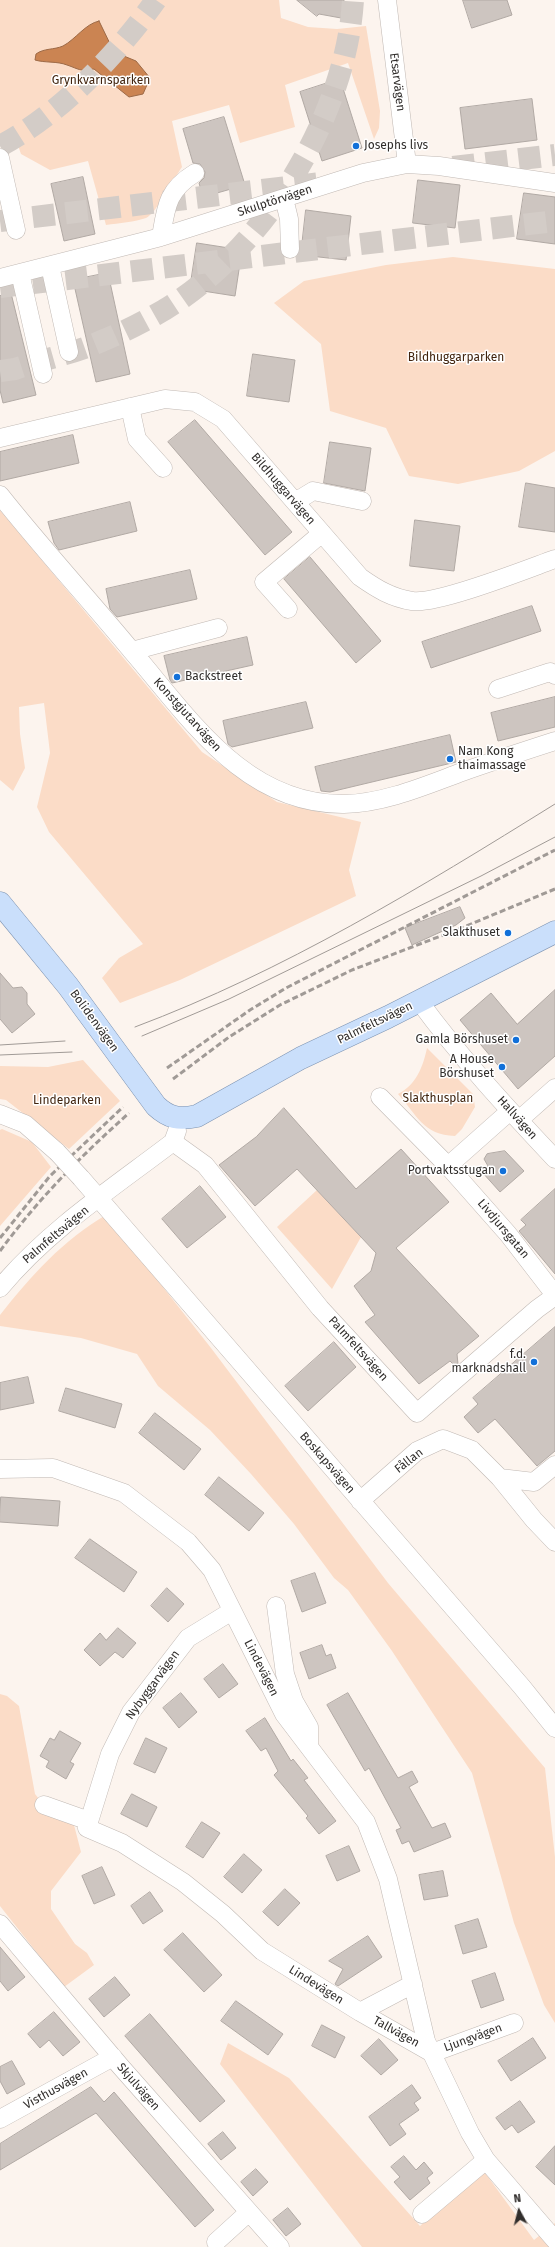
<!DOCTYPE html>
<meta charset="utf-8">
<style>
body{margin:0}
#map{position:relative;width:555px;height:2247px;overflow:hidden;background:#fcf4ee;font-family:"Fira Sans",sans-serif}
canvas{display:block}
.north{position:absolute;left:499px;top:2191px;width:40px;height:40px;-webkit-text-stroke:3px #fff;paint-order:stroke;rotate:353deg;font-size:11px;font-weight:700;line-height:16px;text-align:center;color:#312e2c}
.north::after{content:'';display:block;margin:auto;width:14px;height:18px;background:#312e2c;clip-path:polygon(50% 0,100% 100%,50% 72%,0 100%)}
</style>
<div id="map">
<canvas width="555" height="2247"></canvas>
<div class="north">N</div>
</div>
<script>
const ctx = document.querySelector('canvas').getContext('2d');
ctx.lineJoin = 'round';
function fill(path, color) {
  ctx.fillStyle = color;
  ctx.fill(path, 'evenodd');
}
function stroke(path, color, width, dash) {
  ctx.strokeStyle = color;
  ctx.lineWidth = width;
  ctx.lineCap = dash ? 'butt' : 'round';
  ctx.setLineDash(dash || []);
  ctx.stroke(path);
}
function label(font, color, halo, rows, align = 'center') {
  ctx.font = font + ' "Fira Sans",sans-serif';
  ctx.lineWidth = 3;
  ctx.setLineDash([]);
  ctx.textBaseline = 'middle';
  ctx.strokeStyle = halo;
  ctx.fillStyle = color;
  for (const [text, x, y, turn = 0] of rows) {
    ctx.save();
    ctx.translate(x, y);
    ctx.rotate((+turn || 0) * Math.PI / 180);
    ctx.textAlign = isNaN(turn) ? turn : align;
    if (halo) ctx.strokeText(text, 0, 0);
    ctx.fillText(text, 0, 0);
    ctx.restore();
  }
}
const green = new Path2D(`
 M 0,0 L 279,0 L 281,18 L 308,27 L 337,29 L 366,26 L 380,111 L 379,128 L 374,139 L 348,63 L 285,85 L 295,127 L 240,143 L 229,105 L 172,121 L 182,167 C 174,178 156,214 146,218 C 135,222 119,223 106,225 L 88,161 L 50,170 L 21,154 L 14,134 L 0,137 Z
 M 453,257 L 555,269 L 555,451 L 519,471 L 458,484 L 409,476 L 386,428 L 330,411 L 321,344 L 274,303 L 304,281 L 386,265 Z
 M 0,510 L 202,752 L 277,802 L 361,822 L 349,870 L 356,896 L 180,980 L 120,1003 L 102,978 L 119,958 L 143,944 L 49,832 L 37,807 L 50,753 L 44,703 L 19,707 L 20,734 L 25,768 L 13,791 L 0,780 Z
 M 427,1048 L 473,1094 L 475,1107 L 462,1129 L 455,1136 C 423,1135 417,1115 398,1094 C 416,1085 423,1067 427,1048 Z
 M 83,1060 L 120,1101 L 69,1149 L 6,1100 L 0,1099 L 0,1066 L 48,1067 Z
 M 2,1129 L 32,1142 L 51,1167 L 0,1226 L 0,1130 Z
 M 317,1190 L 361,1237 L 332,1289 L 277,1227 Z
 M 106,1215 L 211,1348 L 388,1583 L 545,1768 L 555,1857 L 555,2023 L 544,2005 L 514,1923 L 472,1773 L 392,1651 L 348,1590 L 334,1578 L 294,1524 L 251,1474 L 210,1430 L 158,1386 L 137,1354 L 81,1338 L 0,1326 L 0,1315 C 30,1277 64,1239 106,1215 Z
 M 0,1694 L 7,1696 L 19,1706 L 35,1794 L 44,1805 L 74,1825 L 81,1852 L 51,1891 L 51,1909 L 75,1944 L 87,1953 L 94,1965 L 64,1987 L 0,1906 Z
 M 228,2043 L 289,2078 L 420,2226 L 483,2170 L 534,2240 L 555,2223 L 555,2247 L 362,2247 L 220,2064 Z`);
const water = new Path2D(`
 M 99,21 L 114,52 L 136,61 L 150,78 L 143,94 L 129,97 L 94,69 C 80,72 79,69 67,65 C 57,61 45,63 35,60 L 36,54 C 44,48 54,50 63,46 C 76,39 85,24 99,21 Z`);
const building = new Path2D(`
 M 297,0 L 344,0 L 341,18 L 319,14 L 317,16 Z
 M 463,0 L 507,0 L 512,15 L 472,28 Z
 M 340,79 L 362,148 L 322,161 L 300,92 Z
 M 532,99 L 537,140 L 465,149 L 460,108 Z
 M 224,117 L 245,185 L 203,197 L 199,183 L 204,178 L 205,172 L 200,164 L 193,163 L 183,129 Z
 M 83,177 L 95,234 L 64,241 L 51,184 Z
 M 418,180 L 460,185 L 455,228 L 413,223 Z
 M 524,193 L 555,197 L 555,244 L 517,239 Z
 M 306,210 L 351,216 L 346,260 L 301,255 Z
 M 197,243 L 242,250 L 235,296 L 190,289 Z
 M 108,273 L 130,374 L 96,382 L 73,280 Z
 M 11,293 L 36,395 L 3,403 L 0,390 L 0,296 Z
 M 253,354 L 295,360 L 289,402 L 247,396 Z
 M 195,420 L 292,532 L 265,555 L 168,442 Z
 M 73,435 L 79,463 L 0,481 L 0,452 Z
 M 330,442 L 371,448 L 365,491 L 324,483 Z
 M 526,483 L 555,488 L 555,532 L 519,527 Z
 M 130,502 L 137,531 L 59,550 L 54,543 L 48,522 Z
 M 415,520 L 460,526 L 454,571 L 410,566 Z
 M 310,557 L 381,641 L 356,663 L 284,579 Z
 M 190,570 L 197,599 L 117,617 L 110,609 L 106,589 Z
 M 532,606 L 541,631 L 431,668 L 422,642 Z
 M 247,637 L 253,665 L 172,683 L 170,680 L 164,656 Z
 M 555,697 L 555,727 L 498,741 L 491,713 Z
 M 306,702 L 313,728 L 232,747 L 228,744 L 223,721 Z
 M 450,735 L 456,762 L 330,792 L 321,791 L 315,767 Z
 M 460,907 L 465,918 L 456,925 L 412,945 L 405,928 Z
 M 0,973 L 13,988 L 22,987 L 27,993 L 27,1004 L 35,1014 L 12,1033 L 0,1019 Z
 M 555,990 L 555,1056 L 518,1089 L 460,1020 L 491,993 L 517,1024 Z
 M 284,1108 L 356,1189 L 401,1149 L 449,1202 L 396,1248 L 479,1336 L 457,1354 L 458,1364 L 455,1366 L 450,1361 L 419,1384 L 365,1322 L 375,1315 L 354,1286 L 371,1271 L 376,1253 L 297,1169 L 255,1206 L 219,1165 L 256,1137 Z
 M 505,1151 L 524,1171 L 500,1192 L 482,1172 L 488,1166 L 484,1159 L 487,1154 Z
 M 200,1186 L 226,1217 L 187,1248 L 162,1219 Z
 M 555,1189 L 555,1274 L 519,1231 L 526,1225 L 521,1220 Z
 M 555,1327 L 555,1451 L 537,1466 L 495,1419 L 478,1433 L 464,1417 L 478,1404 L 473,1398 Z
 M 334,1342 L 356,1367 L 308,1411 L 285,1386 Z
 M 28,1377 L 34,1403 L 0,1410 L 0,1383 Z
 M 66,1388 L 122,1404 L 115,1428 L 59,1411 Z
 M 155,1413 L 201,1449 L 184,1470 L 139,1433 Z
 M 219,1477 L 264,1513 L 249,1531 L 205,1495 Z
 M 1,1497 L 60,1501 L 58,1526 L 0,1522 Z
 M 90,1539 L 137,1572 L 124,1592 L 75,1558 Z
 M 315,1573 L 326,1603 L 302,1612 L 291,1581 Z
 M 167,1588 L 184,1604 L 168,1622 L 151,1606 Z
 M 118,1628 L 136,1643 L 123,1658 L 115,1652 L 100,1666 L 84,1650 L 100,1633 L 106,1640 Z
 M 322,1645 L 326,1656 L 331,1654 L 336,1668 L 309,1679 L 300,1653 Z
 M 223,1664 L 238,1684 L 219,1698 L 204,1679 Z
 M 181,1693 L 197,1712 L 179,1728 L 163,1708 Z
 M 348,1693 L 398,1778 L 412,1771 L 418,1782 L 409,1787 L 432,1828 L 445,1823 L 451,1837 L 414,1852 L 409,1841 L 402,1844 L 396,1830 L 401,1828 L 369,1768 L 365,1771 L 327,1705 Z
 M 265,1718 L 291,1761 L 293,1759 L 308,1778 L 304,1780 L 336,1821 L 319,1834 L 306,1818 L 308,1816 L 274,1775 L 278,1771 L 266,1748 L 261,1751 L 246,1731 Z
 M 60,1731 L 81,1743 L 70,1762 L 74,1764 L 66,1779 L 46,1767 L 49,1761 L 40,1756 L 50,1738 L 54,1740 Z
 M 146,1738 L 167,1748 L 155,1773 L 134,1764 Z
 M 132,1794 L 157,1807 L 147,1827 L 121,1814 Z
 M 202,1822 L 220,1833 L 203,1858 L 186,1847 Z
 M 349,1846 L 360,1871 L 337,1881 L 326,1856 Z
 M 244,1854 L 262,1870 L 242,1893 L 224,1877 Z
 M 102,1867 L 115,1895 L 94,1904 L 82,1876 Z
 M 443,1871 L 448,1896 L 424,1900 L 419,1875 Z
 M 285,1889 L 300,1903 L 278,1926 L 263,1912 Z
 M 150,1892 L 163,1911 L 143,1924 L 131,1906 Z
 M 478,1919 L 487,1947 L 463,1954 L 455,1926 Z
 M 183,1933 L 222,1975 L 204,1992 L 164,1950 Z
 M 368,1936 L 382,1957 L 338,1986 L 335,1984 L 343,1969 L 329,1961 Z
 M 0,1947 L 25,1977 L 8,1991 L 0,1981 Z
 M 495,1973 L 504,2000 L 481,2008 L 472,1981 Z
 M 115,1977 L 130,1995 L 104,2017 L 89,1999 Z
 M 236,2001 L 283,2034 L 268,2055 L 221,2021 Z
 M 54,2012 L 80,2042 L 63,2056 L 49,2040 L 40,2048 L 28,2034 Z
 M 150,2014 L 225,2101 L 200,2122 L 125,2036 Z
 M 322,2025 L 345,2037 L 335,2058 L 312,2046 Z
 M 533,2038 L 546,2058 L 511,2081 L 498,2061 Z
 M 379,2039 L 398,2060 L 381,2075 L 361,2056 Z
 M 12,2061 L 25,2084 L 7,2094 L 0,2081 L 0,2067 Z
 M 412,2085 L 421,2098 L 414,2103 L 419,2110 L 399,2124 L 406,2134 L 390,2146 L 369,2117 Z
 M 91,2087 L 104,2102 L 114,2092 L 214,2210 L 195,2227 L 96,2113 L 0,2170 L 0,2144 Z
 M 520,2101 L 535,2122 L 518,2133 L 512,2125 L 505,2130 L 496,2118 Z
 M 223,2132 L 236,2148 L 221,2160 L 208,2144 Z
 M 555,2146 L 555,2185 L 536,2167 Z
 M 404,2156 L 416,2170 L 424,2162 L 433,2173 L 427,2178 L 430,2183 L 410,2200 L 394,2182 L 400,2177 L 391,2167 Z
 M 256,2169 L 268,2182 L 253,2196 L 241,2182 Z
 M 288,2208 L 301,2224 L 286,2236 L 273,2220 Z`);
const highwayTunnel = new Path2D(`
 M 0,146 C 60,114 117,55 156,0
 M 453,167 L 555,155
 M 0,221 L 321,183
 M 0,287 L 555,221
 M 0,371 L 15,369 C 44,359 76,353 104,340 C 124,332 145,321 164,310 C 264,250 346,117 353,0`);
const minor = new Path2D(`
 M 387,0 L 407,164
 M 0,158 L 16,230
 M 284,198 L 289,219 L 290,249
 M 161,237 C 166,207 167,190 195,173
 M 50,266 L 69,352
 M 20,273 L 43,374
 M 0,278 L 161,237 L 363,173 L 407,164 L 439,166 L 555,183
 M 130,407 L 137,439 L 163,468
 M 0,438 L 165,399 L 195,402 L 223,419 L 360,577 C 377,589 392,598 412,601 C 437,605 527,569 555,559
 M 0,495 C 42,548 88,598 131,650 C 189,717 244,805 344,804 C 385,803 424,786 462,772 C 493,761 524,751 555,741
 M 295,502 L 313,491 L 362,501
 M 288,609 L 264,582 L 322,533
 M 132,651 L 218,628
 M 498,689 L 550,672 L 555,675
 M 419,1001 C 460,1057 508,1109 555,1159
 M 380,1097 L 448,1166 L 510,1111
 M 0,1114 L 25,1124 L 57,1152
 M 519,1120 L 555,1088
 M 173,1142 L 205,1165 L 320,1308 L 417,1413 L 537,1309 L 555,1296
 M 448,1166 L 508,1234 L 555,1295
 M 81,1178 L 522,1687 L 555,1728
 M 0,1288 C 48,1230 114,1187 173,1142 L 177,1131
 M 0,1469 L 53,1468 L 124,1493 L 188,1542 L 212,1570 L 284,1714 L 366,1822 L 388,1879 L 426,2041 L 470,2133 L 486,2160 L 555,2240
 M 500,1478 L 534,1520 L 555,1542
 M 360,1501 L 417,1451 L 443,1439 L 472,1450 L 500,1478 L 534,1482 L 555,1465
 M 276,1606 L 285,1674 L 294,1701 L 309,1727 L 309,1747
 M 232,1611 L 188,1638 L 131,1712 L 110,1754 L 87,1828 L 122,1843 L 183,1882 L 223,1914 L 262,1951 L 360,2012 L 413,1984
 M 44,1805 L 89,1821
 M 0,1924 L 121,2067 L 280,2247
 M 360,2012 L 432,2053 L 514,2023
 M 0,2119 L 113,2057
 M 422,2214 L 486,2160
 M 216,2242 L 249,2212`);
const major = new Path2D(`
 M 0,903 L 68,986 L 156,1106 C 169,1118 179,1120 197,1116 L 301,1058 L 388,1017 L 555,932`);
const tram = new Path2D(`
 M 135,1027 C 284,971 420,888 555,804
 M 142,1036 L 229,999 L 481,876 L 555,837
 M 0,1045 L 65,1041
 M 0,1055 L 72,1052`);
const rail = new Path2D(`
 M 167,1068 L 250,1010 L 286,988 L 555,850
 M 173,1079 L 229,1037 L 280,1005 L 352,970 L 459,929 L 555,889
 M 0,1238 L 50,1176 L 123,1107
 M 0,1251 C 40,1197 79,1158 129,1113`);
const minorBridge = new Path2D(`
 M 57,1152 L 81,1178`);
const markers = [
 [356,146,4,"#1170d9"],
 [177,677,4,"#1170d9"],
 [450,759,4,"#1170d9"],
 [508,933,4,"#1170d9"],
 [516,1040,4,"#1170d9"],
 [502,1067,4,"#1170d9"],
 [503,1171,4,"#1170d9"],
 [534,1362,4,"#1170d9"]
];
const parkNames = [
 ["Grynkvarnsparken",101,81],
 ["Bildhuggarparken",456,358],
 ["Slakthusplan",438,1099],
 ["Lindeparken",67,1101]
];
const streetNames = [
 ["Etsarvägen",397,82,83],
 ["Skulptörvägen",275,201,-18],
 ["Bildhuggarvägen",283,489,49],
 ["Konstgjutarvägen",187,715,48],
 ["Bolidenvägen",94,1021,54],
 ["Palmfeltsvägen",375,1023,-26],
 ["Hallvägen",517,1118,48],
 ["Livdjursgatan",503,1229,50],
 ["Palmfeltsvägen",56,1235,-40],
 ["Palmfeltsvägen",358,1349,48],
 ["Fållan",409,1461,-38],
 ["Boskapsvägen",327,1463,49],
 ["Lindevägen",261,1668,63],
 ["Nybyggarvägen",153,1685,-54],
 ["Lindevägen",316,1985,32],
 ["Tallvägen",396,2032,29],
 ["Ljungvägen",473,2038,-20],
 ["Skjulvägen",138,2087,49],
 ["Visthusvägen",56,2089,-29]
];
const poiNames = [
 ["Josephs livs",364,146,"left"],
 ["Backstreet",185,677,"left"],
 ["Nam Kong",458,752,"left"],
 ["thaimassage",458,766,"left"],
 ["Slakthuset",500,933],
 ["Gamla Börshuset",508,1040],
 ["A House",494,1060],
 ["Börshuset",494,1074],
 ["Portvaktsstugan",495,1171],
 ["f.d.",526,1355],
 ["marknadshall",526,1369]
];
fill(green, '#fbdcc7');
fill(water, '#cb8452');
stroke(water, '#9d6a47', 1);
fill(building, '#cdc5c0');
stroke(building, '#b1a9a4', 1);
stroke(highwayTunnel, '#d3ccc7', 22, [22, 11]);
stroke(minor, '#c1b9b4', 19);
stroke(major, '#7d93b1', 23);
stroke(minor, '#fff', 18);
stroke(major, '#cadffb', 22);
stroke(tram, '#a09a96', 1);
stroke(rail, '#a09a96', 3, [6, 3]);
stroke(minorBridge, '#c1b9b4', 19, []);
stroke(minorBridge, '#fff', 18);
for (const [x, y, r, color] of markers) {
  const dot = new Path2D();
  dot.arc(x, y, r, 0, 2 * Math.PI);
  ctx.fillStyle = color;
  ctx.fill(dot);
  stroke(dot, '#fff', 1.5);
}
label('12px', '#41240e', '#fff', parkNames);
label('12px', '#312e2c', '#fff', streetNames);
label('12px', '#312e2c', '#fff', poiNames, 'right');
</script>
